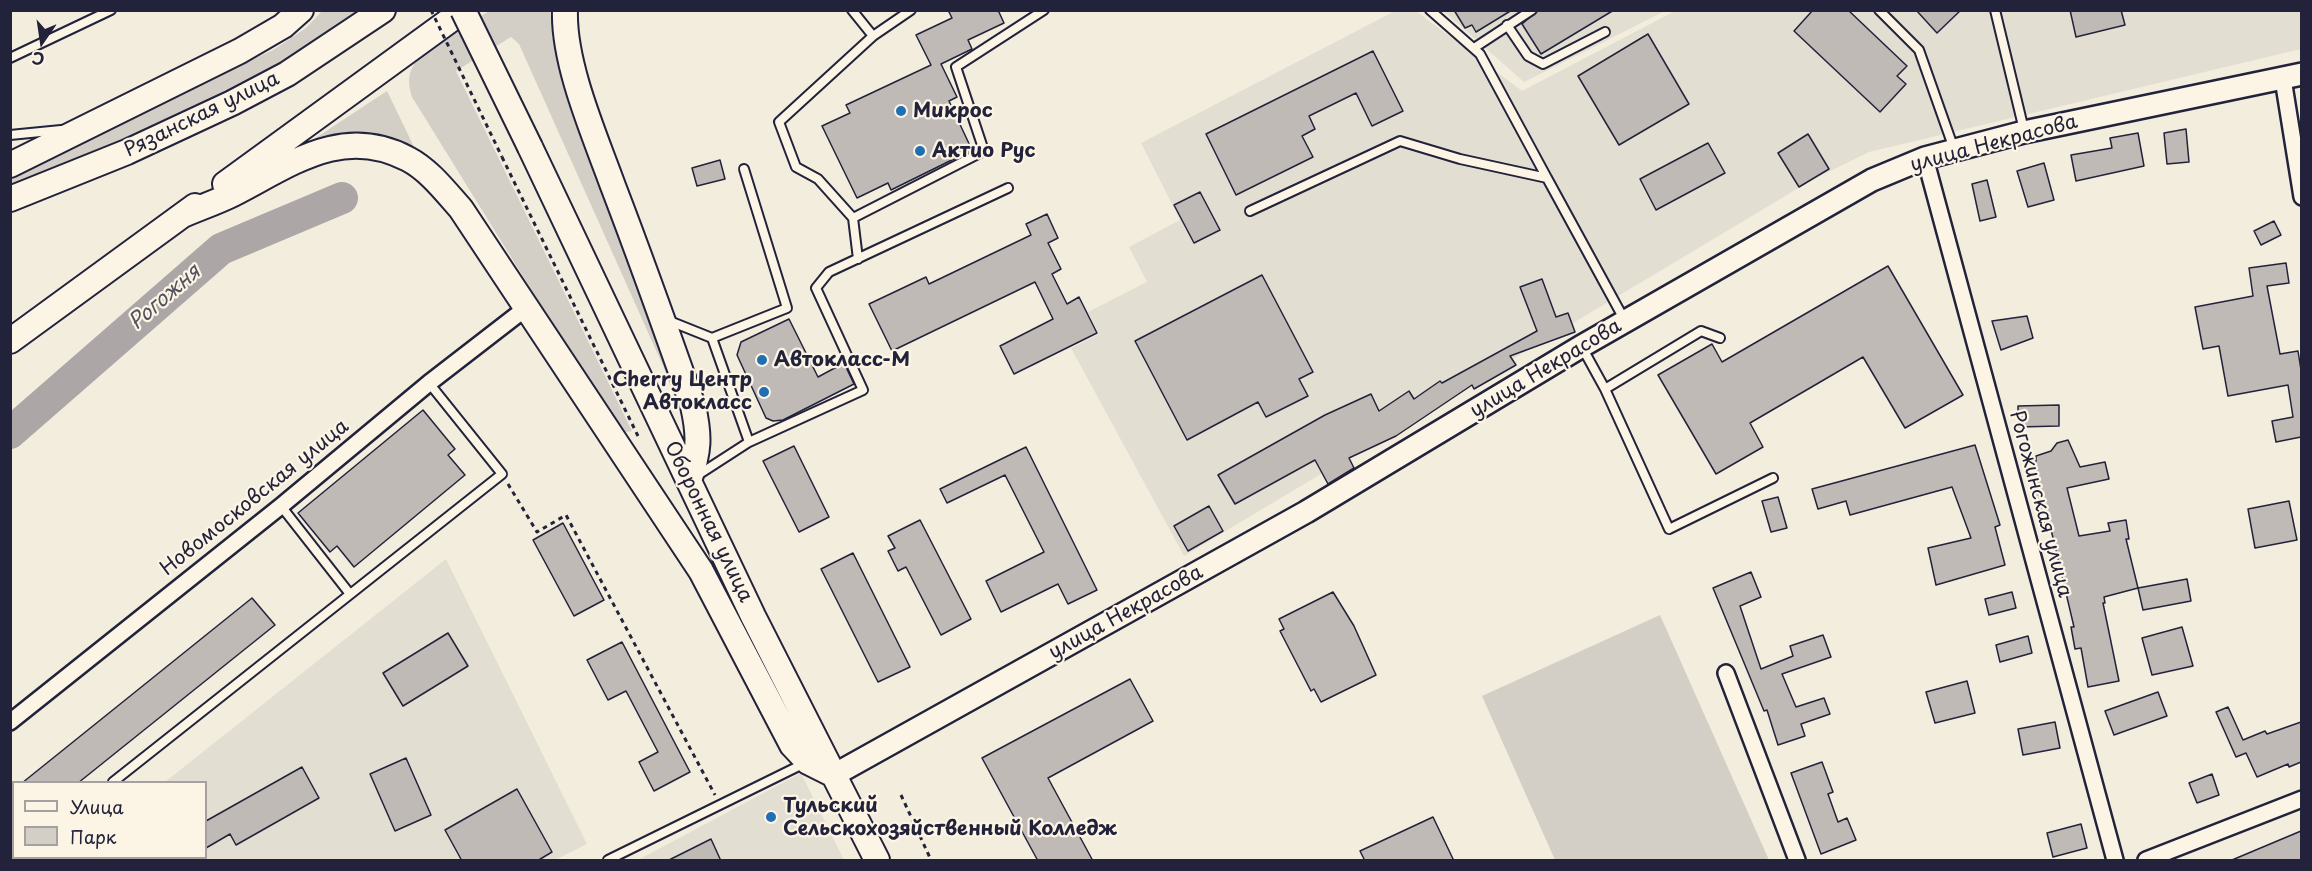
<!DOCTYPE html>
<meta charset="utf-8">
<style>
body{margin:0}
#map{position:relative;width:2312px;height:871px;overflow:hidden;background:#f3edde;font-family:"Playpen Sans",sans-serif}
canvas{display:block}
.frame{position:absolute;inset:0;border:12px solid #22223b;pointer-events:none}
.legend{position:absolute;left:12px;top:781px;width:195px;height:78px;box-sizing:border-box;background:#fcf5e5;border:2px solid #a5a1a1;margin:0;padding:8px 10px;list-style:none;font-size:18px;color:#22223b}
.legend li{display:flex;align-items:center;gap:12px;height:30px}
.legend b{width:30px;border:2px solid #a5a1a1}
.north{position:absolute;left:12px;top:12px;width:60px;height:60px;-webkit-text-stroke:4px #fcf5e5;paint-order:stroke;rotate:193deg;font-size:16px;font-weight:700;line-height:24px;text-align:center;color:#22223b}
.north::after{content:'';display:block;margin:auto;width:21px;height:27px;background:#22223b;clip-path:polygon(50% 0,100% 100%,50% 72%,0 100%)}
</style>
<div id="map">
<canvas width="2312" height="871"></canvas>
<div class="frame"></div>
<ul class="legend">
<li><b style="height:8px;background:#fcf5e5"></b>Улица</li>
<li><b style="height:16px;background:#d4cfc6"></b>Парк</li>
</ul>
<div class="north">С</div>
</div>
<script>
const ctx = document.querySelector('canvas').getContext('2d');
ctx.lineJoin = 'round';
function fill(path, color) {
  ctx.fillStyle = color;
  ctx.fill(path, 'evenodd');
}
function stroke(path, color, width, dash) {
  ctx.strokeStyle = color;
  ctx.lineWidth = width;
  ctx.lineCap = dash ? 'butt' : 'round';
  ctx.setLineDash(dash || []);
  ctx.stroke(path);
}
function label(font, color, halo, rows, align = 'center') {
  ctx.font = font + ' "Playpen Sans",sans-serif';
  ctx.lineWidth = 4.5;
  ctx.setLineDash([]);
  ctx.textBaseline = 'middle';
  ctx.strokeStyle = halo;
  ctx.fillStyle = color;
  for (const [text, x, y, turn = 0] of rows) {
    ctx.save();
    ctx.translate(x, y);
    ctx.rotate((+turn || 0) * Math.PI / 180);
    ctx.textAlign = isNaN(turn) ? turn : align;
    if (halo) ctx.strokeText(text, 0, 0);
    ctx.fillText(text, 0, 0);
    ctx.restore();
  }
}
const built = new Path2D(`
 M 1395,11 L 1416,11 L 1522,91 L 1675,11 L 2301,11 L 2301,49 L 1869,152 L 1812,180 L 1184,556 L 1071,348 L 1099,334 L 1088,312 L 1147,282 L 1129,247 L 1180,220 L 1141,143 Z
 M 1443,11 L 1665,11 L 1524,82 Z
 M 446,559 L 587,844 L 555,860 L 67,860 L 71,858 L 206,858 L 206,782 L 165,782 Z
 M 801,773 L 844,860 L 638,860 Z`);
const green = new Path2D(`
 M 322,11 L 360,11 L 274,68 L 161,126 L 11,188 L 10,173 L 273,50 L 306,28 Z
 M 489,11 L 550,11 L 553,41 L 560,70 L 672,386 L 519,44 L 511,37 L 456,71 L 632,431 L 620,433 L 412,97 C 407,80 408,72 419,57 Z
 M 387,91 L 416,151 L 313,141 L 314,139 Z
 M 1660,615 L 1769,860 L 1555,860 L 1482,696 Z`);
const river = new Path2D(`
 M 10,433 L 221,249 L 342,198`);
const building = new Path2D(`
 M 948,10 L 998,10 L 1004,23 L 968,40 L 972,49 L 941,64 L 957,97 L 949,101 L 972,150 L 891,190 L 888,183 L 857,198 L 822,126 L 850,113 L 846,105 L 931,65 L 916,35 L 952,18 Z
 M 1454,10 L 1512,10 L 1476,32 L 1472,25 L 1465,28 Z
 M 1538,10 L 1614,10 L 1541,54 L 1522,24 Z
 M 1813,10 L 1848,10 L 1907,66 L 1897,76 L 1906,84 L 1880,112 L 1794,31 Z
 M 1916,10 L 1961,10 L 1937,33 Z
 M 2070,10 L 2121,10 L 2125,25 L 2076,37 Z
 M 1648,34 L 1689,104 L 1619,145 L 1578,76 Z
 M 1373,51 L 1403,111 L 1372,126 L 1356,93 L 1309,116 L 1315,129 L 1302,136 L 1313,157 L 1236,195 L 1206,134 Z
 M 2186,129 L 2189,162 L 2167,164 L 2164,133 Z
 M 2138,133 L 2144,166 L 2076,181 L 2071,155 L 2112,148 L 2110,138 Z
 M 1808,134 L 1829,169 L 1799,187 L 1778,153 Z
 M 1708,143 L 1725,173 L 1656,210 L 1640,179 Z
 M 720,160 L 725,179 L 697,186 L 692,168 Z
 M 2044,163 L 2054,200 L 2028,207 L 2017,171 Z
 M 1987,180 L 1996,217 L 1980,221 L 1972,184 Z
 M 1200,192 L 1220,230 L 1194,243 L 1174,205 Z
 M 1047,214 L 1058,238 L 1048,243 L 1061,269 L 1052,274 L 1067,304 L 1079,297 L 1097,333 L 1014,374 L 1000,346 L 1053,319 L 1035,282 L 892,351 L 869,304 L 926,277 L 929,284 L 1031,235 L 1026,224 Z
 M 2274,221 L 2281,235 L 2261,245 L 2254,231 Z
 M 2286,263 L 2289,283 L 2267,286 L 2280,354 L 2298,351 L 2301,370 L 2301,437 L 2276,442 L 2272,421 L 2293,417 L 2288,385 L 2228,396 L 2219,346 L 2203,349 L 2195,307 L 2253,296 L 2249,268 Z
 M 1888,266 L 1963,395 L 1905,428 L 1863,357 L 1750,423 L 1763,447 L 1716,474 L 1658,375 L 1712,344 L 1722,362 Z
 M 1262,275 L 1313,372 L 1299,379 L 1308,396 L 1266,417 L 1258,402 L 1187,440 L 1135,341 Z
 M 1542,279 L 1556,317 L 1568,313 L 1575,332 L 1510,356 L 1516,365 L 1474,389 L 1472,385 L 1396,436 L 1349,458 L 1354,468 L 1328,484 L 1315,460 L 1235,504 L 1218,475 L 1325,415 L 1371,394 L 1379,411 L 1409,391 L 1414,399 L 1440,381 L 1442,383 L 1537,331 L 1520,287 Z
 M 2027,316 L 2033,338 L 2001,350 L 1992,321 Z
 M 789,319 L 818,377 L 844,363 L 854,384 L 783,420 L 773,421 L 766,418 L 737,355 L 741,342 Z
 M 2059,405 L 2059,426 L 2018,427 L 2018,406 Z
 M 423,410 L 455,449 L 448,455 L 465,475 L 354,567 L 337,546 L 330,552 L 298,513 Z
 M 2068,440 L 2080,467 L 2105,462 L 2109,479 L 2067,488 L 2079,536 L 2110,531 L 2108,523 L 2126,520 L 2129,539 L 2126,539 L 2138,588 L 2104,597 L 2105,603 L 2103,603 L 2119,681 L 2088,687 L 2081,648 L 2075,649 L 2071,627 L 2074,627 L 2049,521 L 2042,523 L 2035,497 L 2036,456 L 2051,451 L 2057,443 Z
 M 1975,445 L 2000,525 L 1995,527 L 2005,565 L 1936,585 L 1928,548 L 1971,538 L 1952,487 L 1850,515 L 1846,501 L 1818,509 L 1812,489 Z
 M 794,446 L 829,517 L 799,532 L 763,461 Z
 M 1026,447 L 1097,590 L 1068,604 L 1058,584 L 1001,612 L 986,581 L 1044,552 L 1005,475 L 947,503 L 940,489 Z
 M 1778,497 L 1787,528 L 1771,532 L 1762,501 Z
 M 2289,501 L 2297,540 L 2255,548 L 2248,509 Z
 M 1209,506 L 1223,531 L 1188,551 L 1174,526 Z
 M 920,520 L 971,619 L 941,635 L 906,567 L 898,571 L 888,551 L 895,548 L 888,536 Z
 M 563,523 L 604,600 L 574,616 L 533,540 Z
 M 853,553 L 910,667 L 878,682 L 821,569 Z
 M 1751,572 L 1761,597 L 1740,606 L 1761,669 L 1793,656 L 1790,646 L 1823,635 L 1831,657 L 1782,674 L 1796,707 L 1824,698 L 1830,714 L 1801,724 L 1805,736 L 1778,745 L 1767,710 L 1764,711 L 1713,588 Z
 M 2187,579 L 2191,601 L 2143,610 L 2138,588 Z
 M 1333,592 L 1354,626 L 1376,675 L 1321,702 L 1314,689 L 1311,691 L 1280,631 L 1284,629 L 1279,619 Z
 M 2012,592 L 2016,608 L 1989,615 L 1985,599 Z
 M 252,598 L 275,625 L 78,783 L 22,783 Z
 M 2182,627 L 2193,666 L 2152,675 L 2142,638 Z
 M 448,633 L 468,666 L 403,706 L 383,673 Z
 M 2028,636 L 2032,653 L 2000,662 L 1996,645 Z
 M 622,642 L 690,772 L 654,791 L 639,762 L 658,752 L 626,691 L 608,700 L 587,660 Z
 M 1130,679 L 1153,721 L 1048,778 L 1093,861 L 1038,861 L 982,758 Z
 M 1967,681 L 1975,713 L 1935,723 L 1926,692 Z
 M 2158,692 L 2167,716 L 2114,735 L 2105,711 Z
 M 2228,707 L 2243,740 L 2265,731 L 2267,734 L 2301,722 L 2301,762 L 2289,767 L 2288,764 L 2257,777 L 2246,753 L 2236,757 L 2216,712 Z
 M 2055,722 L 2060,748 L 2023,755 L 2018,729 Z
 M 406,758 L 431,815 L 395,831 L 370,774 Z
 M 1822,762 L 1833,792 L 1828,794 L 1838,822 L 1847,818 L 1856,840 L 1821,854 L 1791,773 Z
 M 302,767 L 319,798 L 236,845 L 230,834 L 206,848 L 206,821 Z
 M 2212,774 L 2219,795 L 2197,803 L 2189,783 Z
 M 517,789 L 552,852 L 537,861 L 462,861 L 445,830 Z
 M 1433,817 L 1454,861 L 1365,861 L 1360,851 Z
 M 2081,824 L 2087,848 L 2053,857 L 2047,833 Z
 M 2301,831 L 2301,860 L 2232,860 Z
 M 711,839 L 721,861 L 667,861 Z`);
const path = new Path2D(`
 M 502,157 L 638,436
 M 508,484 L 537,532 L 566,515 L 715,795
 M 901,795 L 931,860`);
const lane = new Path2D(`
 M 852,10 L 873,36 L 779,122 L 796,167 L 818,179 L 853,218 L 984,151 L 956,67 L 1044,10
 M 1430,10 L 1480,54 L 1547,178
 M 1879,10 L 1919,50 L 1954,149
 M 1995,10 L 2024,130
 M 1507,25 L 1528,56 L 1543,64 L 1605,32
 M 873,36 L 911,10
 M 1474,48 L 1532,10
 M 10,58 L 111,10
 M 10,135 L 61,130
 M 1250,211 L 1400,141 L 1460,159 L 1547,178 L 1624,319
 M 853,218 L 858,259
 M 667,320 L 712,338 L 787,308 L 744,169
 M 712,338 L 749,442
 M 1583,349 L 1605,389 L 1669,529 L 1773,478
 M 1605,389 L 1701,331 L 1720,338
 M 698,475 L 749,442 L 863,390 L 816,288 L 829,272 L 1008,188
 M 281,506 L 350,594
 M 113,782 L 502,474 L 429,383
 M 16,860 L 19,858
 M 608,860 L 805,763`);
const street = new Path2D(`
 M 2283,79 L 2302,197
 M 1925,158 L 2115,860
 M 1726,673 L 1797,860
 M 10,722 L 281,506 L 429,383 L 526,308
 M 2146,860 L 2302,799`);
const secondary = new Path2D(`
 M 834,775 L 1306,512 L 1582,346 L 1872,180 L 1925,158 L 2024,132 L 2302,74`);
const primary = new Path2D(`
 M 565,10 C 563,64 595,136 613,186 C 641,259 667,332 693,406 C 700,437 699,451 689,481
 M 530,147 L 753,616 L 877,860
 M 10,165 L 240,51 L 283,26 L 301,10
 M 225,184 L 464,10
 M 10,199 L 127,152 L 232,103 L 287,74 L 383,10
 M 183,215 C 199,208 217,202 233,194 C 290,165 342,124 408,159 C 429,170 445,191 461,209 L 701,571 L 792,745 L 808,762 L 834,775
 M 10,341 L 195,206`);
const pathBridge = new Path2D(`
 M 431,10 L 502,157`);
const primaryBridge = new Path2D(`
 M 463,10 L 530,147`);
const markers = [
 [901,111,6,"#1f6fb2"],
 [920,151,6,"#1f6fb2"],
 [762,360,6,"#1f6fb2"],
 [764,392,6,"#1f6fb2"],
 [771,817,6,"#1f6fb2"]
];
const poiNames = [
 ["Микрос",913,111],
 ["Актио Рус",932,151],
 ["Автокласс-М",774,360],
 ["Cherry Центр",752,380,"right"],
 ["Автокласс",752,403,"right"],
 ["Тульский",783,806],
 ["Сельскохозяйственный Колледж",783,829]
];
const streetNames = [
 ["Рязанская улица",202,115,-26],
 ["улица Некрасова",1994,144,-15],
 ["улица Некрасова",1546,369,-31],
 ["Новомосковская улица",255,498,-39],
 ["Рогожинская улица",2040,504,75],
 ["Оборонная улица",708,522,64],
 ["улица Некрасова",1126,613,-29]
];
const waterNames = [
 ["Рогожня",165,298,-41]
];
fill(built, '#e3ded2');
fill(green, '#d4cfc6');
stroke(river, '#aca7a6', 32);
fill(building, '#bfbab6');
stroke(building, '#22223b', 1.5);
stroke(lane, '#22223b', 12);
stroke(street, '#22223b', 20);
stroke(secondary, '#22223b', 26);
stroke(primary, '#22223b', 28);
stroke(path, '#22223b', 3, [4.5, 4.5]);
stroke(lane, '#fcf5e5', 8);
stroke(street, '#fcf5e5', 15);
stroke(secondary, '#fcf5e5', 21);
stroke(primary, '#fcf5e5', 24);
stroke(primaryBridge, '#22223b', 28, []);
stroke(pathBridge, '#22223b', 3, [4.5, 4.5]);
stroke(primaryBridge, '#fcf5e5', 24);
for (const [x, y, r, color] of markers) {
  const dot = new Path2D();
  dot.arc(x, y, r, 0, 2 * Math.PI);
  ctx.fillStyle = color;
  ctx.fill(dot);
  stroke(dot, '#fcf5e5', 2);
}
label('bold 20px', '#22223b', '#fcf5e5', poiNames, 'left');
label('20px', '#22223b', '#fcf5e5', streetNames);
label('italic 21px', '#525160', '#fcf5e5', waterNames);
</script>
